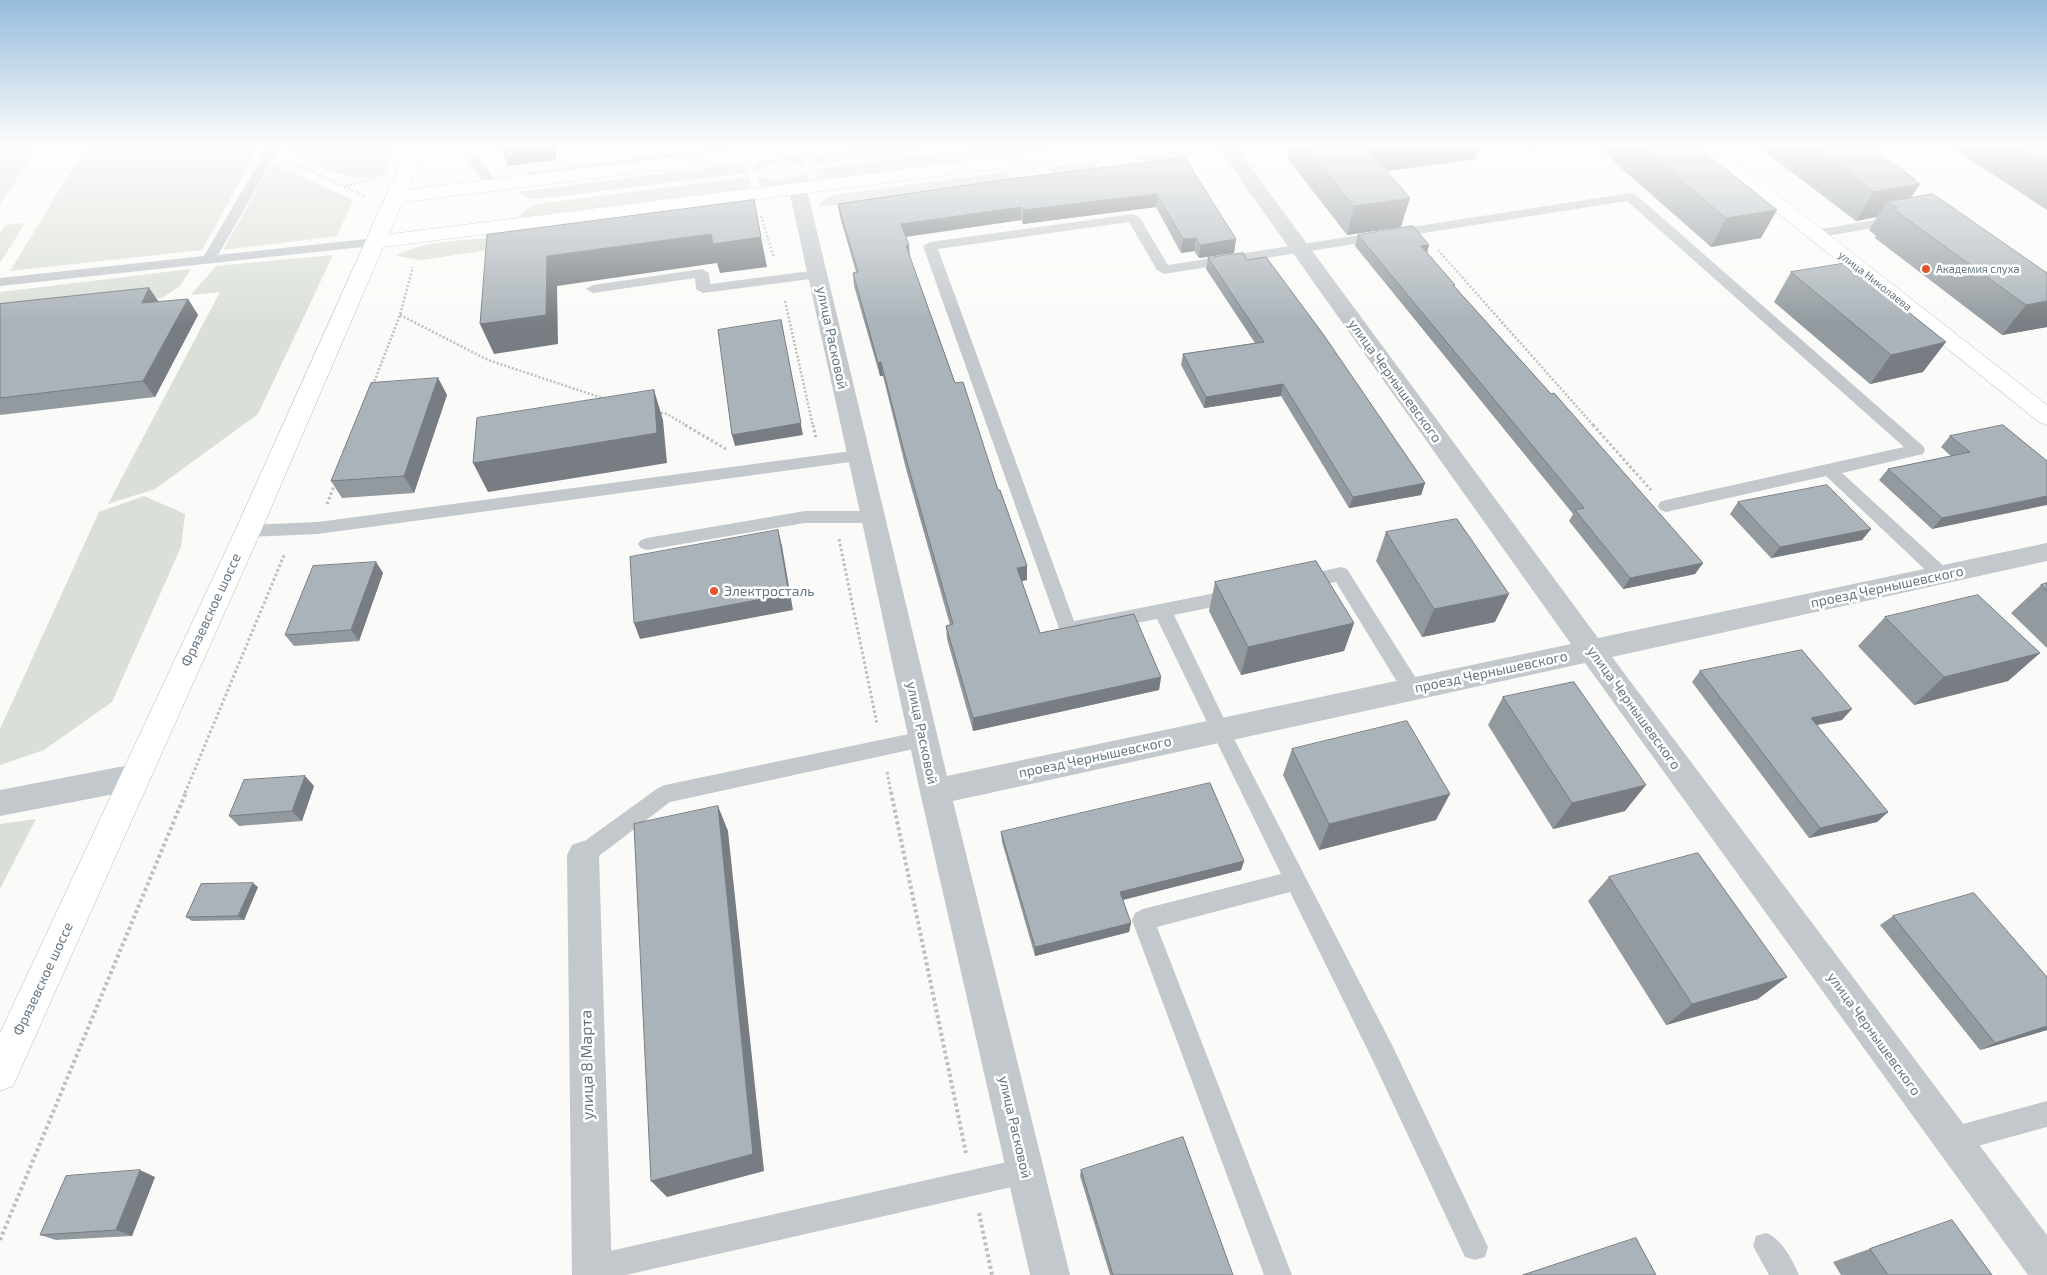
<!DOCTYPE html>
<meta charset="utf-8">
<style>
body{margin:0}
canvas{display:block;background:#fafaf8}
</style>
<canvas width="2047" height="1275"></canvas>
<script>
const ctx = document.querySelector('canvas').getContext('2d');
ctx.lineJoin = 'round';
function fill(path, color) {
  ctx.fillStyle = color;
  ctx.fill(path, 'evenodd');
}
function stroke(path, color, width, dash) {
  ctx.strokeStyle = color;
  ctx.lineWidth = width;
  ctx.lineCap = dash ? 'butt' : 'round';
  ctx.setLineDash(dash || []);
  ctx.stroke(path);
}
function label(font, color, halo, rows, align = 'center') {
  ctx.font = font + ' "Exo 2",sans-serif';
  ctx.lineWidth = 5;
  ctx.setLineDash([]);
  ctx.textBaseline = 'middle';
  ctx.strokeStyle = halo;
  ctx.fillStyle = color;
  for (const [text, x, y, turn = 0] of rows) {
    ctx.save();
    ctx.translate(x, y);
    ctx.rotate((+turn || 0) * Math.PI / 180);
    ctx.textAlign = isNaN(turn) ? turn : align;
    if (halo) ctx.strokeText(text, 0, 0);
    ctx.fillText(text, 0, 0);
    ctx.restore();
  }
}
const green = new Path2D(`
 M 0,145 L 40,145 L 0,204 Z
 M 87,145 L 260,145 L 202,250 L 10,271 Z
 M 288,145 L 396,145 C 392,154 390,167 384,174 C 380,178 374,178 369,178 C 339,180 312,162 286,149 Z
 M 884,145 L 961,145 L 814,164 L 811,155 Z
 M 1002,145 L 1086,145 L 818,180 L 815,169 Z
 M 728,146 L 729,151 L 527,177 L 527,172 Z
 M 1181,150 L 1182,159 L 1148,164 L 1134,157 Z
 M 802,156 L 805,164 C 795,165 788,161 779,162 C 770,163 764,169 755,170 L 753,162 Z
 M 1098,161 L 1093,170 L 1056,175 L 1046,167 Z
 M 272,163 L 353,200 L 337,236 L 223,250 Z
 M 744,163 L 747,173 L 538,199 L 527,198 L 518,192 Z
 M 806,172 L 809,181 L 760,187 L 757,178 C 766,177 773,181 782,180 C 792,178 797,173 806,172 Z
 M 1006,172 L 1017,181 L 819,207 C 821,198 831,196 840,194 Z
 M 748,177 L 751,188 L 517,218 L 527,209 L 538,204 Z
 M 25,223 L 0,263 L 0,233 L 5,225 Z
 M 497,237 L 496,249 L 421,260 L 396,256 C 421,240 467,241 497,237 Z
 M 333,255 L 258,414 L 155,489 L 108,504 L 220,292 L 191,295 L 216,266 Z
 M 191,269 L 180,286 L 162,298 L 0,315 L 0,292 Z
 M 144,496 L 185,514 L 181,547 L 112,702 L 44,750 L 0,765 L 0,729 L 99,512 Z
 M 36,819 L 0,889 L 0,824 Z`);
const pathFar2 = new Path2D(`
 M 290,161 L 366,197
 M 346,186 L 374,179
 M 761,216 L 774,258
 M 1438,250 L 1594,426
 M 785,301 L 813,426
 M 400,315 L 488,360 L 605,399
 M 373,385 L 400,315 L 413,267
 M 657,412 L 667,414 L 687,426`);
const pathFar1 = new Path2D(`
 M 685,425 L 726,449
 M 813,425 L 816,438
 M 1593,425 L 1651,490
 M 327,504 L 336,481
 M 839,539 L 877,724
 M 887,772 L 891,793
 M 185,793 L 285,553`);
const path = new Path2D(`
 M 891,792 L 966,1153
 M 979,1213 L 992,1275
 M 0,1240 L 186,792`);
const service = new Path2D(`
 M 269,145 L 281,145 L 218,255 L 376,238 L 383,242 L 381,245 L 0,286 L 0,278 L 204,256 Z
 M 474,155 L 478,156 C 485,167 492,176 499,186 L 497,189 L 489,189 L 477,175 L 468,159 Z
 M 1630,193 L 1635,194 L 1923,446 L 1925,450 L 1923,454 L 1842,473 L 1948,570 L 1951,575 L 1948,580 L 1942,582 L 1936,580 L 1826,476 L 1666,512 L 1660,510 L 1658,506 L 1660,502 L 1666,500 L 1904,447 L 1627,201 L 1164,274 L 1157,270 L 1129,222 L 938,249 L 1074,621 L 1236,589 L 1242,591 L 1245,596 L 1242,601 L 1174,615 L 1228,727 L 1393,1047 L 1488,1247 L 1485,1257 L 1475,1260 L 1465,1257 L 1375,1065 L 1290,892 L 1157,927 L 1292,1275 L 1264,1275 L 1132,920 L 1135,913 L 1143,909 L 1281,874 L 1157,619 L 1068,636 L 1061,634 L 923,246 L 930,242 L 1133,214 L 1140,218 L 1168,265 Z
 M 1898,216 L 1903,217 L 1905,220 L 1903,223 L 1815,238 L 1808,234 L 1815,230 Z
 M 702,269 L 709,273 L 710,284 L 818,270 L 825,274 L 818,278 L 703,293 L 696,289 L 695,278 L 593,293 L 586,289 L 593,285 Z
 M 859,450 L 865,452 L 867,456 L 865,460 L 318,534 L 248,537 L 242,535 L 239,531 L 242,527 L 248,525 L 318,522 Z
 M 805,511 L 874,511 L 880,513 L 883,517 L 880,521 L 874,523 L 805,523 L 647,550 L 641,548 L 638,544 L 641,540 L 647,538 Z
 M 1341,567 L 1347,569 L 1419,683 L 1422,689 L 1419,695 L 1412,697 L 1405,695 L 1336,582 L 1302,589 L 1296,587 L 1293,582 L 1296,577 Z
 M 923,731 L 930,733 L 933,739 L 930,745 L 923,747 L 670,802 L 591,862 L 583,865 L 575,862 L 572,855 L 575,848 L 658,788 L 665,785 Z
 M 2047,1101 L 2047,1127 L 1952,1153 L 1943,1149 L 1939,1140 L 1943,1131 L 1952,1127 Z
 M 1025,1158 L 1034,1162 L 1038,1171 L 1034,1180 L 1025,1184 L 626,1275 L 581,1275 L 578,1269 L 582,1259 L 592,1255 Z
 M 1766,1233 C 1782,1239 1792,1259 1799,1275 L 1769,1275 L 1753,1246 L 1756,1236 Z`);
const minor = new Path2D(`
 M 1216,145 L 1234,145 L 1598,638 L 2047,543 L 2047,561 L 1612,657 L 2047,1235 L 2047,1275 L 2028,1275 L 1585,663 L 953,801 L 1070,1275 L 1030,1275 L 920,792 L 861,517 L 789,190 L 791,186 L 798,184 L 805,186 L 807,190 L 947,776 L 1571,644 Z
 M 135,764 L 146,768 L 150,777 L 146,786 L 135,790 L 0,816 L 0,790 Z
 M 583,841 L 594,845 L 599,855 L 612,1275 L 572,1275 L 567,855 L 572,845 Z`);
const secondary = new Path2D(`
 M 774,145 L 829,145 L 826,149 L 820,150 L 396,203 L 389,201 L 387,197 L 389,193 L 396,191 Z
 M 1097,145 L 1150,145 L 1147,149 L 1141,150 L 376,248 L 369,246 L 366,242 L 369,238 L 376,236 Z
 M 1693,145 L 1714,145 L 2047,405 L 2047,425 L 2039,422 Z`);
const trunk = new Path2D(`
 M 409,145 L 427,145 L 261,531 L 13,1086 L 0,1091 L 0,1033 L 235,531 Z`);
const wall = new Path2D(`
 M 1290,145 L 1480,145 L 1475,159 L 1386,171 L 1401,227 L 1347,235 L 1287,158 Z
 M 1522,145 L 1562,145 L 1527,150 Z
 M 1595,145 L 1696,145 L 1761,238 L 1711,247 Z
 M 1756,145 L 1866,145 L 1915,181 L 1911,197 L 2047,273 L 2047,327 L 2002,335 L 1875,238 L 1876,236 L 1869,230 L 1877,217 L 1856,221 Z
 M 1948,145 L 2047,145 L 2047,210 Z
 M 1185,158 L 1236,239 L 1234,253 L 1199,258 L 1194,251 L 1181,253 L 1156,207 L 1023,224 L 1021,220 L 906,237 L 910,256 L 955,383 L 1027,580 L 1021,581 L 1040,633 L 1161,677 L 1159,690 L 973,731 L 947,639 L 946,626 L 950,625 L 906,469 L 883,376 L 880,376 L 854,286 L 853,273 L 856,272 L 840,217 L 838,204 Z
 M 1358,235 L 1429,245 L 1427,252 L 1455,285 L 1454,286 L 1703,563 L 1695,574 L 1623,589 L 1569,521 L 1573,514 L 1355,246 Z
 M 1208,258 L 1247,260 L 1425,483 L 1421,495 L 1349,508 L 1281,396 L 1204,408 L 1181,365 L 1183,354 L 1255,343 L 1206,269 Z
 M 1791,272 L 1923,372 L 1870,384 L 1774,302 Z
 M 149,288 L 159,302 L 188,299 L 198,315 L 155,397 L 0,415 L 0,304 Z
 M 438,378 L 447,395 L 414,493 L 342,498 L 331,481 Z
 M 1950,436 L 2047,461 L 1932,529 L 1879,480 L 1888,469 L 1951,456 L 1941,447 Z
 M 1738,502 L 1871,529 L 1862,540 L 1771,558 L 1730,514 Z
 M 1386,532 L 1495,622 L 1422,637 L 1376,561 Z
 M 376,562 L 383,573 L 359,641 L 294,646 L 285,635 Z
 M 1215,582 L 1354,623 L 1344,651 L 1241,675 L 1209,611 Z
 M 2047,583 L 2047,648 L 2011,613 L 2041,585 Z
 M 1885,617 L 2040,653 L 2008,681 L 1914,705 L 1858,646 Z
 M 1700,671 L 1842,720 L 1817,725 L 1888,812 L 1877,822 L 1809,838 L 1692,682 Z
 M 1503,697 L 1625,811 L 1553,829 L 1488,725 Z
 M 1292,749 L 1436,820 L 1319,850 L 1283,775 Z
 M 314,786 L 302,821 L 239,826 L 229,816 Z
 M 1001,832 L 1244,861 L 1241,870 L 1123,900 L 1131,923 L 1129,932 L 1035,956 L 1002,842 Z
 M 1609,877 L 1758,999 L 1666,1025 L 1588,901 Z
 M 258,887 L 244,920 L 192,921 L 186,917 Z
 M 1893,916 L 2047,1030 L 1980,1050 L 1880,925 Z
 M 1081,1170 L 1233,1275 L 1110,1275 L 1080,1176 Z
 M 155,1177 L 132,1236 L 56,1240 L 40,1235 Z
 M 1911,1234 L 1992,1275 L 1841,1275 L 1833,1262 Z`);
const shadedWall = new Path2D(`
 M 500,145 L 556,145 L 556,160 L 508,166 Z
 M 1372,145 L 1480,145 L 1475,159 L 1358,175 L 1365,146 Z
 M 1529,145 L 1562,145 L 1527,150 Z
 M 1915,179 L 1911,186 L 1920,184 L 1901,213 L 1897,208 L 1887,202 L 1877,217 L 1856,221 L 1874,192 Z
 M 1157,194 L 1156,207 L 1023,224 L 1023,210 Z
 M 1410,198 L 1401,227 L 1347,235 L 1354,206 Z
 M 1021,207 L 1021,220 L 903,237 L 901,224 Z
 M 1777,210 L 1761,238 L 1711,247 L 1726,218 Z
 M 711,234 L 761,237 L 767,267 L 720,273 L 717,263 L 557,286 L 558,344 L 494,354 L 480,324 L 547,256 Z
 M 1196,238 L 1194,251 L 1181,253 L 1183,239 Z
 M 1236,239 L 1234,253 L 1199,258 L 1200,245 Z
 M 909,245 L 910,259 L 906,246 Z
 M 1429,245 L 1426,256 L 1421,246 Z
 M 149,288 L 160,304 L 142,303 Z
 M 188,299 L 198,315 L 155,397 L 143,381 Z
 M 2047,301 L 2047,327 L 2002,335 L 2026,305 Z
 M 783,332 L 803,435 L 735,446 L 732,435 Z
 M 1946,342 L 1923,372 L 1870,384 L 1891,355 Z
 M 881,362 L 883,376 L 880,376 L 878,363 Z
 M 438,378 L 447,395 L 414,493 L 404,476 Z
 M 1283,384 L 1281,396 L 1204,408 L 1206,397 Z
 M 654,390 L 663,420 L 667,463 L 488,492 L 473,463 Z
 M 1425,483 L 1421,495 L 1349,508 L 1353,497 Z
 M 2047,496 L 2047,505 L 1932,529 L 1942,518 Z
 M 1871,529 L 1862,540 L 1771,558 L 1780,547 Z
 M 778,530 L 782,546 L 793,610 L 640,639 L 634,623 Z
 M 376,562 L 383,573 L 359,641 L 351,630 Z
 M 1703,563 L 1695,574 L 1623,589 L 1630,578 Z
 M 1027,566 L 1027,580 L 1017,582 L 1017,568 Z
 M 1509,594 L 1495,622 L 1422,637 L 1434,609 Z
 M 1354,623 L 1344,651 L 1241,675 L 1248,647 Z
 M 2040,653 L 2008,681 L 1914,705 L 1944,677 Z
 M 1161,677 L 1159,690 L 973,731 L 973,718 Z
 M 1852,709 L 1842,720 L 1801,728 L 1811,718 Z
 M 305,776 L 314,786 L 302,821 L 292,811 Z
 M 1646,785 L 1625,811 L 1553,829 L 1572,803 Z
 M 1450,794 L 1436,820 L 1319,850 L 1329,824 Z
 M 718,806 L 728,831 L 764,1171 L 667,1197 L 651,1181 Z
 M 1888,812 L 1877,822 L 1809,838 L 1820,828 Z
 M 1244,861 L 1241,870 L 1118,901 L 1120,892 Z
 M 253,883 L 258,887 L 244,920 L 238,916 Z
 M 1131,923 L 1129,932 L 1035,956 L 1035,947 Z
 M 1787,977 L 1758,999 L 1666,1025 L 1692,1004 Z
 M 2047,1026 L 2047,1030 L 1980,1050 L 1995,1043 Z
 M 140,1170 L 155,1177 L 132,1236 L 116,1230 Z`);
const building = new Path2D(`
 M 1305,145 L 1372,145 L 1365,146 L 1410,198 L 1354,206 Z
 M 1639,145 L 1696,145 L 1777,210 L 1726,218 Z
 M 1810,145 L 1866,145 L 1915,179 L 1913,180 L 1920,184 L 1874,192 Z
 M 2012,145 L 2047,145 L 2047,167 Z
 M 1185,158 L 1236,239 L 1200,245 L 1196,238 L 1183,239 L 1157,194 L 1023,210 L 1021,207 L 901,224 L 909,245 L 906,246 L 955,383 L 963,382 L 998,490 L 1000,490 L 1027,566 L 1017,568 L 1040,633 L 1134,614 L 1161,677 L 973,718 L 946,626 L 953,624 L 905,455 L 881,362 L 878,363 L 853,273 L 858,272 L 838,204 L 1009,179 Z
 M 1933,194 L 2047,273 L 2047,301 L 2026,305 L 1893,209 L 1897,208 L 1887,202 Z
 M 754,200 L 761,237 L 713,244 L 711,234 L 547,256 L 546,315 L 480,324 L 487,235 Z
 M 1413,226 L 1429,245 L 1421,246 L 1455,285 L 1453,285 L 1551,394 L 1554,393 L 1703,563 L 1630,578 L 1575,510 L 1584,508 L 1358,235 Z
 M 1243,253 L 1247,260 L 1266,257 L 1323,334 L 1425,483 L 1353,497 L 1283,384 L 1206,397 L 1183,354 L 1264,342 L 1208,258 Z
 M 1847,263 L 1946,342 L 1891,355 L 1791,272 Z
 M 149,288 L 142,303 L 188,299 L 143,381 L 0,398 L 0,304 Z
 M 781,320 L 801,423 L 732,435 L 718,330 Z
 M 438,378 L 404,476 L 331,481 L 371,383 Z
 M 654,390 L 657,433 L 473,463 L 477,418 Z
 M 2003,425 L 2047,461 L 2047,496 L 1942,518 L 1888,469 L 1970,452 L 1950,436 Z
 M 1827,485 L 1871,529 L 1780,547 L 1738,502 Z
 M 1457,519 L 1509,594 L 1434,609 L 1386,532 Z
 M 778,530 L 789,594 L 634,623 L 630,557 Z
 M 1316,561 L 1354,623 L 1248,647 L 1215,582 Z
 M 376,562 L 351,630 L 285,635 L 313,566 Z
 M 2047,583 L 2047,590 L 2041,585 Z
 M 1978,595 L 2040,653 L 1944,677 L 1885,617 Z
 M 1802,650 L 1852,709 L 1811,718 L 1888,812 L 1820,828 L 1700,671 Z
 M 1574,682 L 1646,785 L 1572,803 L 1503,697 Z
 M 1407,721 L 1450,794 L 1329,824 L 1292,749 Z
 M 305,776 L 292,811 L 229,816 L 244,780 Z
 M 1210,783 L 1244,861 L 1120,892 L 1131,923 L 1035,947 L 1001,832 Z
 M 718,806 L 753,1154 L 651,1181 L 634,824 Z
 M 1698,853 L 1787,977 L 1692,1004 L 1609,877 Z
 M 253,883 L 238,916 L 186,917 L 201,884 Z
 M 1974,893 L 2047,977 L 2047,1026 L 1995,1043 L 1893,916 Z
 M 1183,1137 L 1233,1275 L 1113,1275 L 1081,1170 Z
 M 140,1170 L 116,1230 L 40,1235 L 66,1176 Z
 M 1952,1220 L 1992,1275 L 1888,1275 L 1870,1249 Z
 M 1636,1238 L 1656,1275 L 1523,1275 Z`);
const markers = [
 [1926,269,5,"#e4572e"],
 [714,591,5,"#e4572e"]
];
const farPoinames = [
 ["Академия слуха",1936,269]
];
const farStreetnames = [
 ["улица Николаева",1875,281,38]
];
const streetNames = [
 ["улица Расковой",832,338,78],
 ["улица Чернышевского",1395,381,54],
 ["проезд Чернышевского",1887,587,-12],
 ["Фрязевское шоссе",211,610,-65],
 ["проезд Чернышевского",1491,672,-12],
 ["улица Чернышевского",1634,708,54],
 ["улица Расковой",922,733,78],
 ["проезд Чернышевского",1095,757,-12],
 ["Фрязевское шоссе",43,979,-65],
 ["улица Чернышевского",1874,1034,54],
 ["улица Расковой",1015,1127,77]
];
const poiNames = [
 ["Электросталь",724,591]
];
const nearStreetnames = [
 ["улица 8 Марта",587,1065,-91]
];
fill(green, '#dadfd7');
stroke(secondary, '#b3babf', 1);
stroke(trunk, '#b4b9bd', 1);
stroke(pathFar2, '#bbbfc2', 2.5, [2, 2]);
stroke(pathFar1, '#bbbfc2', 3, [2.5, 2.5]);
stroke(path, '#bbbfc2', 4, [3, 3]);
fill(service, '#c3c8cc');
fill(minor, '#c3c8cc');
fill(secondary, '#fff');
fill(trunk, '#fff');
fill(wall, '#929a9f');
fill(shadedWall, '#777d82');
fill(building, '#aab3b9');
stroke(building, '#777d82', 1);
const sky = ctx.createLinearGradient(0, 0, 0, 324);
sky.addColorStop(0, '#96bcdc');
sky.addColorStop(0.45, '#fdfdfc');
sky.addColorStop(1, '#fdfdfc00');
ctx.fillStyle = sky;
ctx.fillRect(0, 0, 2047, 324);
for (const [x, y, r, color] of markers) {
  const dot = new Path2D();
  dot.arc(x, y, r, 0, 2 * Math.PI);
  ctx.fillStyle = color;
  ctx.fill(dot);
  stroke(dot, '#fff', 2);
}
label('11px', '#657683', '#fff', farPoinames, 'left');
label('11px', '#657683', '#fff', farStreetnames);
label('14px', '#657683', '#fff', streetNames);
label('14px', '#657683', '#fff', poiNames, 'left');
label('16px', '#657683', '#fff', nearStreetnames);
</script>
